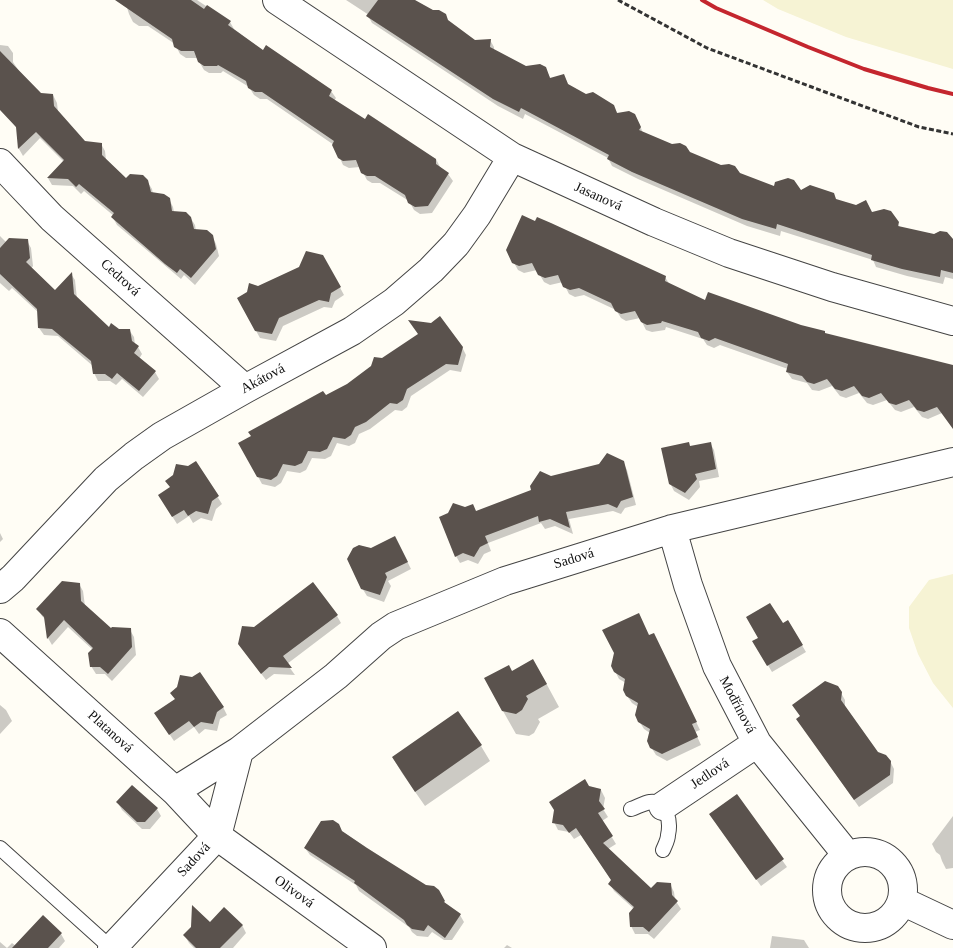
<!DOCTYPE html>
<meta charset="utf-8">
<style>
body{margin:0}
canvas{display:block;background:#fffdf5}
</style>
<canvas width="953" height="948"></canvas>
<script>
const ctx = document.querySelector('canvas').getContext('2d');
ctx.lineJoin = 'round';
function fill(path, color) {
  ctx.fillStyle = color;
  ctx.fill(path, 'evenodd');
}
function stroke(path, color, width, dash) {
  ctx.strokeStyle = color;
  ctx.lineWidth = width;
  ctx.lineCap = dash ? 'butt' : 'round';
  ctx.setLineDash(dash || []);
  ctx.stroke(path);
}
function label(font, color, halo, rows, align = 'center') {
  ctx.font = font + ' "Times New Roman",serif';
  ctx.lineWidth = 5;
  ctx.setLineDash([]);
  ctx.textBaseline = 'middle';
  ctx.strokeStyle = halo;
  ctx.fillStyle = color;
  for (const [text, x, y, turn = 0] of rows) {
    ctx.save();
    ctx.translate(x, y);
    ctx.rotate((+turn || 0) * Math.PI / 180);
    ctx.textAlign = isNaN(turn) ? turn : align;
    if (halo) ctx.strokeText(text, 0, 0);
    ctx.fillText(text, 0, 0);
    ctx.restore();
  }
}
const farmland = new Path2D(`
 M 763,0 L 953,0 L 953,69 L 846,37 L 778,9 Z
 M 953,574 L 953,708 L 933,683 L 918,654 L 909,628 L 909,607 L 929,580 Z`);
const shadow = new Path2D(`
 M 126,0 L 197,0 L 230,22 L 234,29 L 263,51 L 331,91 L 336,98 L 334,101 L 365,121 L 436,159 L 440,167 L 448,174 L 453,181 L 432,213 L 420,214 L 414,210 L 409,201 L 380,183 L 372,183 L 367,180 L 360,167 L 349,168 L 343,165 L 334,145 L 267,99 L 260,99 L 254,95 L 249,87 L 223,71 L 221,73 L 209,73 L 204,70 L 197,58 L 186,58 L 180,54 L 175,44 L 148,26 L 139,26 L 133,22 L 129,14 L 125,1 Z
 M 346,0 L 413,0 L 449,23 L 475,41 L 490,40 L 494,47 L 494,51 L 525,68 L 545,68 L 551,79 L 564,76 L 569,86 L 586,96 L 613,106 L 618,114 L 639,123 L 643,133 L 739,174 L 775,187 L 836,200 L 898,223 L 900,228 L 953,239 L 953,279 L 945,277 L 943,284 L 907,276 L 876,267 L 873,260 L 781,231 L 780,236 L 747,226 L 638,179 L 612,166 L 608,158 L 525,114 L 523,119 L 498,106 L 372,23 L 368,16 L 369,15 Z
 M 0,45 L 8,46 L 13,53 L 13,62 L 19,71 L 40,94 L 53,95 L 57,103 L 58,112 L 84,142 L 101,144 L 105,151 L 106,160 L 126,180 L 147,181 L 152,189 L 153,194 L 169,199 L 173,207 L 174,212 L 190,217 L 195,225 L 196,231 L 212,236 L 216,244 L 219,256 L 195,285 L 184,275 L 181,279 L 117,225 L 113,218 L 114,216 L 84,191 L 81,194 L 73,186 L 52,185 L 48,178 L 64,162 L 40,138 L 23,156 L 19,149 L 18,130 L 10,119 L 0,109 Z
 M 0,236 L 7,243 L 27,241 L 31,248 L 33,266 L 31,269 L 55,292 L 71,274 L 75,280 L 77,299 L 109,329 L 129,330 L 134,337 L 135,345 L 138,347 L 142,354 L 139,359 L 155,372 L 159,379 L 143,397 L 122,379 L 116,385 L 110,381 L 98,381 L 94,373 L 93,366 L 58,336 L 44,335 L 39,328 L 39,313 L 12,288 L 9,291 L 0,283 Z
 M 507,250 L 665,277 L 670,285 L 706,301 L 825,334 L 953,366 L 953,425 L 942,413 L 928,419 L 922,417 L 914,407 L 901,412 L 895,410 L 887,400 L 873,405 L 867,403 L 859,393 L 846,398 L 840,396 L 832,386 L 819,391 L 812,390 L 807,383 L 792,379 L 787,372 L 788,369 L 720,345 L 714,348 L 707,345 L 703,339 L 666,327 L 665,330 L 652,332 L 646,330 L 640,318 L 626,321 L 621,318 L 616,310 L 584,295 L 575,297 L 569,294 L 563,282 L 550,285 L 544,282 L 537,270 L 524,273 L 518,270 Z
 M 323,256 L 344,295 L 335,301 L 332,308 L 324,307 L 283,326 L 276,341 L 260,338 L 238,298 L 259,287 Z
 M 462,347 L 466,355 L 461,372 L 450,370 L 411,396 L 407,407 L 402,411 L 395,410 L 370,429 L 359,434 L 355,443 L 349,446 L 337,443 L 331,456 L 325,459 L 312,458 L 306,470 L 300,473 L 287,471 L 281,483 L 275,487 L 262,484 L 240,444 L 347,385 L 383,359 Z
 M 710,443 L 714,450 L 719,477 L 699,481 L 700,487 L 689,500 L 674,491 L 670,483 L 691,447 Z
 M 623,462 L 627,470 L 636,505 L 625,508 L 621,514 L 613,511 L 569,519 L 573,534 L 555,526 L 545,529 L 541,523 L 488,543 L 491,551 L 484,554 L 478,564 L 468,560 L 460,563 L 456,556 L 476,513 L 532,491 L 550,477 Z
 M 196,463 L 222,504 L 216,509 L 212,521 L 201,518 L 193,523 L 189,516 L 177,524 L 164,503 L 171,488 Z
 M 0,533 L 3,539 L 0,542 Z
 M 399,545 L 411,569 L 388,581 L 391,586 L 384,602 L 367,596 L 362,588 L 372,549 Z
 M 79,584 L 83,591 L 85,606 L 112,630 L 130,630 L 134,637 L 136,655 L 112,681 L 105,674 L 96,674 L 91,666 L 93,650 L 68,627 L 52,645 L 48,638 L 46,620 L 42,616 L 38,609 Z
 M 337,616 L 341,623 L 287,664 L 295,675 L 274,674 L 266,680 L 244,651 L 255,628 Z
 M 788,622 L 806,652 L 772,672 L 754,642 Z
 M 649,637 L 676,680 L 700,730 L 695,732 L 701,745 L 667,761 L 656,755 L 651,747 L 650,733 L 644,729 L 639,721 L 638,707 L 632,703 L 627,696 L 626,683 L 619,679 L 612,665 Z
 M 546,683 L 559,707 L 538,719 L 540,722 L 534,733 L 529,736 L 516,734 L 503,711 Z
 M 171,693 L 223,707 L 227,715 L 220,719 L 217,731 L 205,729 L 199,734 L 194,727 L 174,741 L 160,720 L 176,700 Z
 M 841,693 L 845,700 L 845,707 L 877,753 L 890,761 L 894,769 L 893,783 L 859,807 L 802,726 L 801,717 Z
 M 0,705 L 6,710 L 12,721 L 0,734 Z
 M 458,713 L 481,746 L 490,761 L 425,806 L 402,773 L 393,758 Z
 M 588,787 L 601,790 L 605,798 L 603,809 L 608,817 L 602,821 L 616,844 L 608,849 L 651,889 L 670,884 L 674,892 L 675,900 L 681,909 L 654,939 L 648,934 L 635,934 L 631,926 L 634,909 L 614,891 L 610,884 L 612,881 L 581,835 L 574,839 L 569,832 L 558,830 L 554,822 Z
 M 736,796 L 787,867 L 761,886 L 715,821 Z
 M 118,803 L 157,809 L 161,816 L 150,829 L 142,829 L 122,810 Z
 M 953,816 L 953,868 L 946,869 L 942,861 L 940,855 L 936,852 L 932,844 Z
 M 343,832 L 425,886 L 438,891 L 446,905 L 460,915 L 464,922 L 452,940 L 444,940 L 432,932 L 428,937 L 417,936 L 412,932 L 409,927 L 359,891 L 356,885 L 310,855 L 305,848 Z
 M 242,925 L 246,933 L 233,948 L 194,948 L 189,943 L 185,936 Z
 M 61,934 L 65,941 L 59,948 L 0,948 L 0,942 L 7,948 L 12,943 L 16,946 Z
 M 772,936 L 804,940 L 809,948 L 770,948 Z
 M 507,945 L 512,948 L 504,948 Z`);
const building = new Path2D(`
 M 115,0 L 191,0 L 204,9 L 207,5 L 231,21 L 228,25 L 263,50 L 266,45 L 332,90 L 329,96 L 365,119 L 368,114 L 436,159 L 436,164 L 449,173 L 428,206 L 415,207 L 408,203 L 405,195 L 375,176 L 367,176 L 361,173 L 356,160 L 343,161 L 338,158 L 332,145 L 334,141 L 262,92 L 255,92 L 248,88 L 246,81 L 218,65 L 217,66 L 204,66 L 198,62 L 194,51 L 181,51 L 174,47 L 172,39 Z
 M 378,0 L 415,0 L 433,10 L 439,10 L 446,14 L 448,20 L 475,40 L 491,39 L 490,47 L 526,66 L 540,64 L 546,67 L 550,78 L 564,74 L 568,84 L 586,94 L 593,92 L 614,105 L 617,113 L 629,111 L 635,114 L 641,127 L 639,130 L 672,144 L 680,143 L 686,146 L 690,152 L 721,165 L 729,164 L 735,166 L 740,173 L 774,186 L 775,182 L 788,178 L 794,180 L 801,190 L 810,185 L 834,193 L 836,199 L 856,205 L 866,200 L 872,212 L 884,209 L 891,211 L 899,222 L 898,226 L 934,234 L 940,231 L 947,232 L 953,239 L 953,273 L 941,270 L 940,277 L 902,269 L 871,260 L 872,255 L 777,224 L 776,229 L 742,219 L 632,172 L 607,159 L 609,155 L 521,108 L 519,112 L 493,99 L 386,29 L 366,16 Z
 M 0,51 L 41,93 L 53,94 L 54,106 L 85,141 L 102,143 L 102,155 L 126,178 L 130,174 L 143,175 L 148,180 L 151,192 L 164,194 L 170,198 L 172,211 L 186,212 L 191,217 L 194,229 L 207,230 L 213,235 L 216,249 L 191,278 L 180,269 L 177,273 L 165,264 L 111,217 L 114,213 L 79,184 L 76,187 L 68,179 L 47,178 L 64,160 L 36,132 L 18,149 L 16,127 L 0,110 Z
 M 522,215 L 535,221 L 537,217 L 551,223 L 666,276 L 665,281 L 705,300 L 708,292 L 801,325 L 825,331 L 825,333 L 953,365 L 953,429 L 937,407 L 924,412 L 917,410 L 909,400 L 896,405 L 889,403 L 881,393 L 869,398 L 862,396 L 854,386 L 842,391 L 835,389 L 827,379 L 814,384 L 807,382 L 802,376 L 786,372 L 788,364 L 715,338 L 709,341 L 701,338 L 698,332 L 662,321 L 661,323 L 647,325 L 641,322 L 635,311 L 621,314 L 615,311 L 611,303 L 579,288 L 570,290 L 563,287 L 558,275 L 545,278 L 538,275 L 532,263 L 519,266 L 512,263 L 506,250 Z
 M 9,238 L 28,239 L 30,258 L 26,262 L 55,290 L 72,272 L 74,294 L 109,327 L 111,323 L 119,329 L 130,329 L 132,341 L 139,346 L 134,353 L 156,371 L 139,391 L 117,373 L 112,379 L 105,374 L 93,374 L 91,361 L 52,329 L 38,328 L 37,309 L 0,274 L 0,248 Z
 M 306,251 L 323,255 L 341,287 L 331,293 L 329,302 L 319,300 L 279,318 L 272,334 L 255,331 L 237,298 L 247,292 L 249,283 L 258,286 L 299,267 Z
 M 440,316 L 463,347 L 458,365 L 446,364 L 407,389 L 403,400 L 397,404 L 390,403 L 366,422 L 355,427 L 351,435 L 345,439 L 333,437 L 327,449 L 320,452 L 308,451 L 302,463 L 295,466 L 283,464 L 277,476 L 271,480 L 257,477 L 238,443 L 251,436 L 248,432 L 323,391 L 326,395 L 347,384 L 371,366 L 374,357 L 382,358 L 418,334 L 408,320 L 431,323 Z
 M 689,442 L 690,446 L 711,442 L 716,469 L 695,474 L 697,479 L 685,493 L 669,484 L 661,448 Z
 M 607,453 L 624,461 L 633,497 L 621,501 L 617,508 L 608,504 L 566,512 L 570,528 L 550,519 L 539,522 L 538,516 L 485,536 L 488,543 L 480,547 L 474,557 L 463,553 L 455,557 L 439,517 L 448,513 L 453,503 L 465,507 L 473,504 L 476,511 L 531,490 L 530,486 L 540,471 L 551,476 L 599,464 Z
 M 196,461 L 219,496 L 212,501 L 208,514 L 196,511 L 188,516 L 184,510 L 172,517 L 158,495 L 170,487 L 165,481 L 173,475 L 176,464 L 188,466 Z
 M 395,536 L 408,562 L 385,573 L 387,577 L 380,595 L 361,589 L 347,559 L 353,548 L 359,545 L 371,548 Z
 M 62,581 L 80,583 L 81,601 L 111,628 L 112,627 L 131,628 L 132,647 L 108,674 L 100,667 L 90,667 L 88,653 L 93,648 L 64,620 L 47,639 L 44,617 L 36,609 Z
 M 313,582 L 338,615 L 283,656 L 292,668 L 269,667 L 261,674 L 238,644 L 242,626 L 254,627 Z
 M 770,603 L 783,623 L 788,620 L 803,645 L 767,666 L 752,641 L 758,638 L 746,617 Z
 M 639,613 L 649,635 L 654,633 L 697,722 L 692,724 L 698,737 L 662,754 L 650,748 L 647,741 L 650,729 L 638,722 L 635,715 L 638,703 L 626,696 L 623,690 L 625,679 L 614,672 L 611,666 L 614,653 L 602,630 Z
 M 533,659 L 547,684 L 526,696 L 528,699 L 522,710 L 516,714 L 502,711 L 484,678 L 509,665 L 512,671 Z
 M 200,672 L 224,707 L 217,712 L 213,724 L 201,722 L 194,727 L 189,721 L 169,735 L 154,713 L 175,699 L 170,693 L 177,687 L 180,675 L 192,677 Z
 M 825,681 L 838,686 L 842,692 L 841,700 L 878,752 L 886,755 L 891,761 L 890,775 L 854,800 L 796,719 L 800,716 L 792,705 Z
 M 458,711 L 482,745 L 415,792 L 392,757 Z
 M 585,779 L 589,786 L 601,789 L 599,801 L 605,809 L 598,813 L 613,836 L 603,843 L 651,888 L 657,882 L 671,883 L 672,895 L 678,901 L 649,932 L 643,927 L 630,927 L 629,913 L 634,907 L 608,884 L 611,880 L 576,828 L 569,833 L 563,825 L 552,823 L 554,810 L 549,802 Z
 M 132,785 L 158,808 L 145,822 L 137,822 L 116,802 Z
 M 737,794 L 784,859 L 756,880 L 709,814 Z
 M 333,820 L 339,824 L 342,831 L 367,848 L 426,885 L 434,886 L 439,890 L 445,901 L 444,902 L 461,914 L 445,938 L 428,925 L 424,931 L 412,929 L 407,925 L 404,920 L 354,883 L 355,881 L 304,848 L 321,821 Z
 M 192,905 L 210,922 L 224,907 L 243,925 L 220,948 L 196,948 L 183,935 L 191,927 Z
 M 43,915 L 62,933 L 48,948 L 12,948 Z`);
const path = new Path2D(`
 M 618,0 L 707,48 L 919,127 L 953,134`);
const service = new Path2D(`
 M 631,809 C 637,807 644,803 650,802 C 667,800 671,822 668,835 C 668,840 665,845 663,850
 M 0,848 L 111,948`);
const minor = new Path2D(`
 M 277,0 L 512,157 L 654,222 L 729,253 L 832,287 L 953,321
 M 0,163 L 52,218 L 245,389
 M 672,529 L 688,585 L 717,666 L 757,743 L 848,856
 M 0,589 L 13,578 L 106,479 L 134,456 L 162,436 L 245,389 L 352,331 L 394,302 L 431,270 L 456,244 L 477,215 L 512,157
 M 0,633 L 175,791 L 217,836 L 372,948
 M 175,791 L 239,751 L 336,676 L 381,636 L 396,626 L 505,581 L 672,529 L 953,462
 M 663,806 L 757,743
 M827 890a38 38 0 1 1 76 0a38 38 0 1 1-76 0Z
 M 902,901 L 953,925
 M 112,948 L 217,836 L 239,751`);
const rail = new Path2D(`
 M 702,0 L 716,8 L 808,47 L 864,69 L 928,88 L 953,94`);
const streetNames = [
 ["Jasanová",598,197,24],
 ["Cedrová",120,278,42],
 ["Akátová",263,379,-28],
 ["Sadová",574,559,-17],
 ["Modřínová",737,705,62],
 ["Platanová",110,732,42],
 ["Jedlová",710,774,-34],
 ["Sadová",194,860,-47],
 ["Olivová",294,892,36]
];
fill(farmland, '#f6f3d4');
fill(shadow, '#0003');
fill(building, '#5a524d');
stroke(service, '#444', 16);
stroke(minor, '#444', 30);
stroke(path, '#333', 3, [5, 2.5]);
stroke(service, '#fff', 14);
stroke(minor, '#fff', 28);
stroke(rail, '#c4262e', 4);
label('14px', '#111', '#fff', streetNames);
</script>
